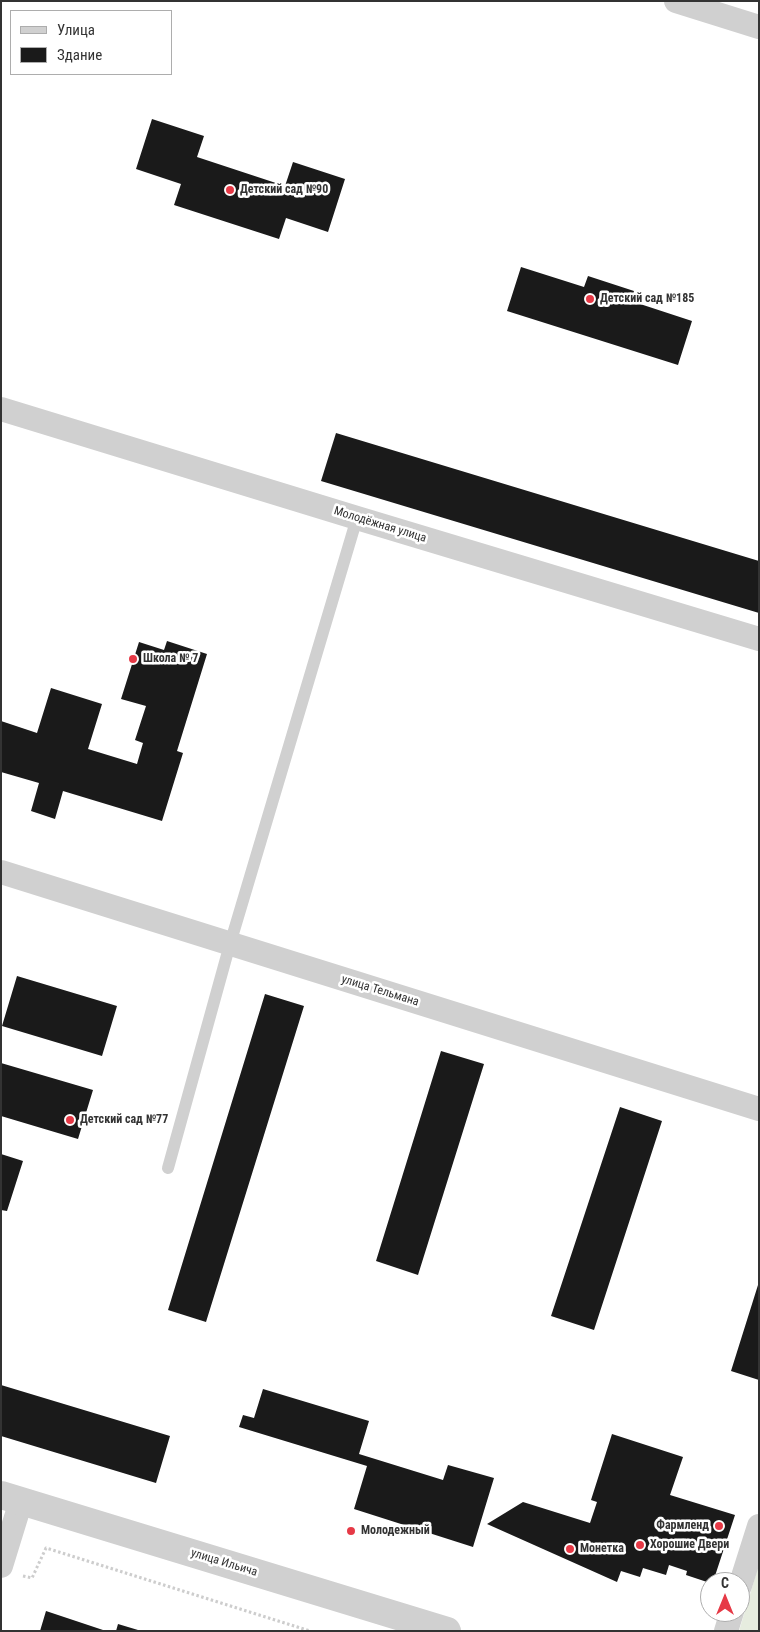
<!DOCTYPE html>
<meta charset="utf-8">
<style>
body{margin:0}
#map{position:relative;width:760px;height:1632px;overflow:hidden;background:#fff;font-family:"Roboto Condensed",sans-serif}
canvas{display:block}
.frame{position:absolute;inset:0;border:2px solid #333;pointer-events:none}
.legend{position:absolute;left:10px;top:10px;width:162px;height:65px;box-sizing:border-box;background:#fff;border:1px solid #adadad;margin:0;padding:6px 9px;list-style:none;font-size:15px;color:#333}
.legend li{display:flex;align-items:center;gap:10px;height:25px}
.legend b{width:25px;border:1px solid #adadad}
.north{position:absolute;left:700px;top:1572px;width:50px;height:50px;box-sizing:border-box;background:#fff;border:1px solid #adadad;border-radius:50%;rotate:0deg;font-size:14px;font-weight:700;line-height:20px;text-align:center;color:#333}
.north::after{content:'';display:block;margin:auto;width:18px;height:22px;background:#e63946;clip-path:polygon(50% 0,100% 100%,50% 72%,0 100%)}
</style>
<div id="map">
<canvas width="760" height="1632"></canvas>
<div class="frame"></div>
<ul class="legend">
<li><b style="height:6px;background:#d0d0d0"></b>Улица</li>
<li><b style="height:14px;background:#1a1a1a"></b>Здание</li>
</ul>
<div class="north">С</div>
</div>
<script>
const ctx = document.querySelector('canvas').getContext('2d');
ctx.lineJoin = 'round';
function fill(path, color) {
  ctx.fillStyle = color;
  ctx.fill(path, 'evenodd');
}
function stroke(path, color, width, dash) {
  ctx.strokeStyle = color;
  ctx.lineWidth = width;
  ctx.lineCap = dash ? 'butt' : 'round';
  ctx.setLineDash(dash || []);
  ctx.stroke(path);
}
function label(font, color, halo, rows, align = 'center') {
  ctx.font = font + ' "Roboto Condensed",sans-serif';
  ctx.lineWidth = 5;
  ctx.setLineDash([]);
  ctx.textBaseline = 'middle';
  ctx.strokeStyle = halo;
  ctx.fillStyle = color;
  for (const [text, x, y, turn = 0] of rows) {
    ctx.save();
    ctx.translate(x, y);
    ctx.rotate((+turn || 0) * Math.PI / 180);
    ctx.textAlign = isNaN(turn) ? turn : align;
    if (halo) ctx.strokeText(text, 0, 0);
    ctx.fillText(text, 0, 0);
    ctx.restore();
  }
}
const green = new Path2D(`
 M 759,1564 L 759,1631 L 739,1631 Z`);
const building = new Path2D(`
 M 152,119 L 204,136 L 197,157 L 285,186 L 293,162 L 345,179 L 328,232 L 286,218 L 279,239 L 174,205 L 181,184 L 136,169 Z
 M 521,267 L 584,287 L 588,276 L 634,291 L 631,301 L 692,321 L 678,365 L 507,311 Z
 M 336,433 L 759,561 L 759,613 L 321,481 Z
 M 167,641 L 207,654 L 177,751 L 183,753 L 162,821 L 63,791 L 55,819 L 31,811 L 39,783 L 1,772 L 1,721 L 37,733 L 51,688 L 102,704 L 88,749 L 137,764 L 143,743 L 135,740 L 146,706 L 121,699 L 139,642 L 164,650 Z
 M 17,976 L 117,1006 L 102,1056 L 2,1026 Z
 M 265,994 L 304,1006 L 206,1322 L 168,1310 Z
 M 441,1051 L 484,1064 L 418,1275 L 376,1261 Z
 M 1,1063 L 93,1090 L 78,1139 L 1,1116 Z
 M 620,1107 L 662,1121 L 594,1330 L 551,1316 Z
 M 1,1154 L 23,1161 L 7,1211 L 1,1210 Z
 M 758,1285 L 759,1285 L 759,1380 L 731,1371 Z
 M 1,1385 L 170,1436 L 156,1483 L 1,1436 Z
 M 263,1389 L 369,1421 L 359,1454 L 443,1480 L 448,1465 L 494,1478 L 473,1547 L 354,1509 L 367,1466 L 239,1427 L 243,1415 L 254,1418 Z
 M 612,1434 L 683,1457 L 670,1495 L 735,1515 L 713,1582 L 710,1583 L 686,1575 L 687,1571 L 669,1565 L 666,1575 L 643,1568 L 640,1577 L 621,1571 L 617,1582 L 487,1524 L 523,1502 L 590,1523 L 597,1502 L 591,1500 Z
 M 46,1611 L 103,1630 L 103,1631 L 40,1631 Z
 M 118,1624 L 138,1630 L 138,1631 L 116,1631 Z`);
const path = new Path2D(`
 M 23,1576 L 32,1578 L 46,1548 L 310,1631`);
const service = new Path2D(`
 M 168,1168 L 230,944 L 357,518`);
const minor = new Path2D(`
 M 676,1 L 759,27
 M 1,409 L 357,518 L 759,639
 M 1,872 L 759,1109
 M 1,1566 L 21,1501
 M 740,1586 L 759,1526
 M 726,1631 L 732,1612`);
const tertiary = new Path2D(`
 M 1,1495 L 447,1631`);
const markers = [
 [230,190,5,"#e63946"],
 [590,299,5,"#e63946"],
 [133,659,5,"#e63946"],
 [70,1120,5,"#e63946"],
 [719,1526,5,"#e63946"],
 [351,1531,5,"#e63946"],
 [640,1545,5,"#e63946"],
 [570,1549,5,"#e63946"]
];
const poiNames = [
 ["Детский сад №90",240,190],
 ["Детский сад №185",600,299],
 ["Школа № 7",143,659],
 ["Детский сад №77",80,1120],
 ["Фармленд",709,1526,"right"],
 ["Молодежный",361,1531],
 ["Хорошие Двери",650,1545],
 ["Монетка",580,1549]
];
const streetNames = [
 ["Молодёжная улица",380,525,17],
 ["улица Тельмана",380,991,17],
 ["улица Ильича",224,1563,17]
];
fill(green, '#e6ecdf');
fill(building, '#1a1a1a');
stroke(path, '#cdcdcd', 3, [2.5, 2.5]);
stroke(service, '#d0d0d0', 12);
stroke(minor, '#d0d0d0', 24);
stroke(tertiary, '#d0d0d0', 28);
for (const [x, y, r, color] of markers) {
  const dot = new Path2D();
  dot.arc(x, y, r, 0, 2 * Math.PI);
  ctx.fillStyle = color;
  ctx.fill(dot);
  stroke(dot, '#fff', 2);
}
label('bold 12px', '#333', '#fff', poiNames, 'left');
label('12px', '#333', '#fff', streetNames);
</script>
